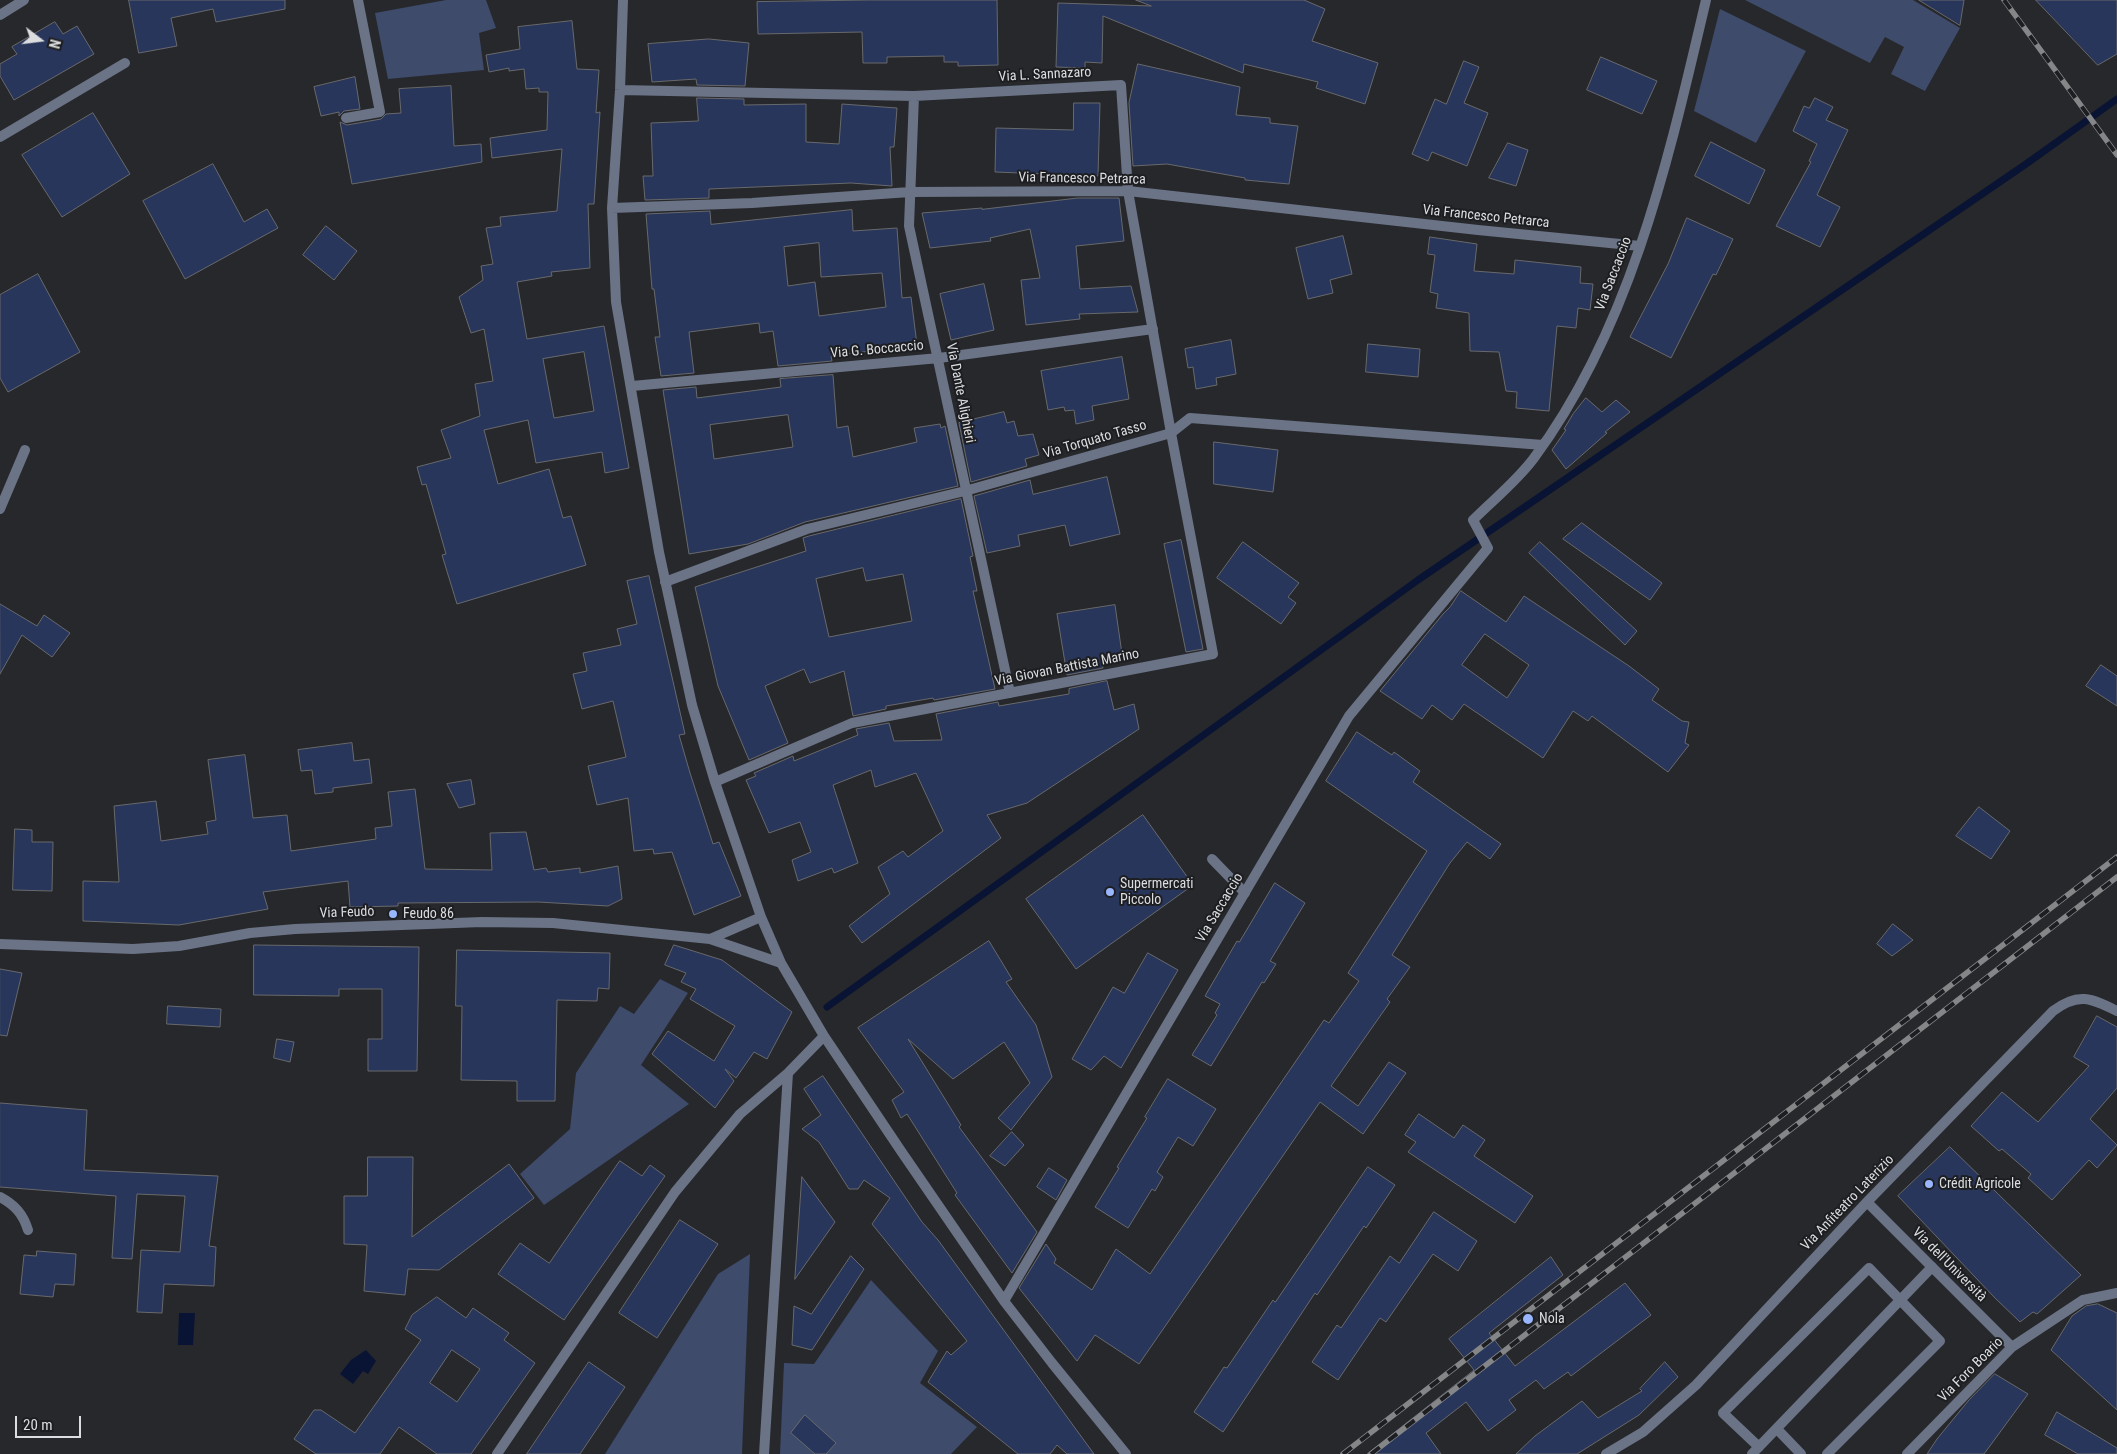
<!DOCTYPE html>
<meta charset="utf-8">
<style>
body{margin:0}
#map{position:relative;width:2117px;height:1454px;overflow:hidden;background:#27282b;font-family:"Roboto Condensed",sans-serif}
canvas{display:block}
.north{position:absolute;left:15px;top:15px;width:50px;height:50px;-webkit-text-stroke:4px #1d1e21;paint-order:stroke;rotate:105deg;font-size:14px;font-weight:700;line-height:20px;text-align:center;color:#dcdddf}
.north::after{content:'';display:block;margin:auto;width:18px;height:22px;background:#dcdddf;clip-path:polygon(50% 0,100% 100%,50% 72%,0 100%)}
.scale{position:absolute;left:15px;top:1416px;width:66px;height:22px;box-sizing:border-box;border:2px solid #dcdddf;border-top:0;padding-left:6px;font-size:15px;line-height:18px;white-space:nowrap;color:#dcdddf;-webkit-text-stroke:4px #1d1e21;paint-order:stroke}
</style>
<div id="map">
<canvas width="2117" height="1454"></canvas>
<div class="north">N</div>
<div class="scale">20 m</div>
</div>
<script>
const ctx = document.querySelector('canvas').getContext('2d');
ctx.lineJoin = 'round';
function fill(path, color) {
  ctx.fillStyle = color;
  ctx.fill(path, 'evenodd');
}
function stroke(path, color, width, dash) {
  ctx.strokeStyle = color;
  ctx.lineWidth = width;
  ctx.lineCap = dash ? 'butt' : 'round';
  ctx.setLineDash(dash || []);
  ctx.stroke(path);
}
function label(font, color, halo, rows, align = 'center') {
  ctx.font = font + ' "Roboto Condensed",sans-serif';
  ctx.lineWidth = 4;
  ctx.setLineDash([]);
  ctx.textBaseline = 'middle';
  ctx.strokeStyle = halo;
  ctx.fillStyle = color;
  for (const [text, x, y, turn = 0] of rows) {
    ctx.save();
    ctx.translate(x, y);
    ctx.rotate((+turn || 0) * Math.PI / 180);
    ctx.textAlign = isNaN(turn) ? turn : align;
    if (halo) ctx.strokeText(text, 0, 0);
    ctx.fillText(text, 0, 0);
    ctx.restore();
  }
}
const green = new Path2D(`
 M 446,0 L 486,0 L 496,28 L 479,33 L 484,70 L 388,79 L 375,13 Z
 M 1745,0 L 1913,0 L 1960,28 L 1925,91 L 1891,74 L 1904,47 L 1885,37 L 1870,63 Z
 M 1720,9 L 1806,51 L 1756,143 L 1694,111 Z
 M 660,979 L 688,993 L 641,1065 L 689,1104 L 544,1205 L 520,1174 L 570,1129 L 576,1073 L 620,1006 L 634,1014 Z
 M 750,1254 L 742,1454 L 605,1454 L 718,1274 Z
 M 871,1280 L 938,1351 L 920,1383 L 977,1427 L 951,1454 L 780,1454 L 784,1363 L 814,1364 Z`);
const water = new Path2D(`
 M 179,1313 L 195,1313 L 193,1345 L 178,1345 Z
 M 366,1350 L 376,1361 L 368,1374 L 363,1371 L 353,1384 L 340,1374 L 351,1360 Z`);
const stream = new Path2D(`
 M 827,1007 L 1418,580 L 2026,164 L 2117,99`);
const building = new Path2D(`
 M 129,0 L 285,0 L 285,9 L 216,22 L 213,9 L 171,18 L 177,46 L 139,53 Z
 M 870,0 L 997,0 L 998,65 L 958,66 L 958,62 L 944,62 L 944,56 L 887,57 L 887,63 L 863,63 L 862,32 L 758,34 L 757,2 Z
 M 1136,0 L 1304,0 L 1325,9 L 1312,41 L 1378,63 L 1365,104 L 1316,88 L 1318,82 L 1244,64 L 1243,73 L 1103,16 L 1102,63 L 1085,62 L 1085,68 L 1056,67 L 1058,3 L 1151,6 Z
 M 1919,0 L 1964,0 L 1960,25 Z
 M 2036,0 L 2117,0 L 2117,54 L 2098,65 Z
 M 572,21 L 577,69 L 599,70 L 596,113 L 600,112 L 594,204 L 588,204 L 590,268 L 551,272 L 552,276 L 517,282 L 527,339 L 604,326 L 629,468 L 605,473 L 602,452 L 536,463 L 528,420 L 484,430 L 498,484 L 549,469 L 563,518 L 571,516 L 586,565 L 457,604 L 442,555 L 446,554 L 426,484 L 422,485 L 417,467 L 451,458 L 441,430 L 480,416 L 475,384 L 493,381 L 484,329 L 471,333 L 459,297 L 483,280 L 481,266 L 493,264 L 486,228 L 501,226 L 500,217 L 557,211 L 562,149 L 492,158 L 490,138 L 547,130 L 548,92 L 539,92 L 539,88 L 526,89 L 524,69 L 509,71 L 509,68 L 489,72 L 486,55 L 520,49 L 518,27 ZM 584,352 L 594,411 L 554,418 L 543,359 Z
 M 55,22 L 63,34 L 77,26 L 94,54 L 14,100 L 0,76 L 0,64 L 17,54 L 12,47 Z
 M 709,39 L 749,43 L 745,86 L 697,85 L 696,79 L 652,82 L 648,44 Z
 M 1601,57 L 1657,81 L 1642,114 L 1587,90 Z
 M 1464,61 L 1479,67 L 1464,103 L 1488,113 L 1467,166 L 1432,152 L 1428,161 L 1412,154 L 1435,99 L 1446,104 Z
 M 1138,64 L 1240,87 L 1236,115 L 1270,118 L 1270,123 L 1298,126 L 1289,184 L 1245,180 L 1245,178 L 1167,164 L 1133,166 L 1129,103 Z
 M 355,77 L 360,109 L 344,111 L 339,116 L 339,112 L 321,116 L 314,87 Z
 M 451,86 L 454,146 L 481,144 L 482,162 L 352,184 L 340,122 L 347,125 L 381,119 L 386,114 L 401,113 L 399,89 Z
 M 697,98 L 744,99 L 744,105 L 806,104 L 806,142 L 839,144 L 842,104 L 897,108 L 894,147 L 890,147 L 892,186 L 851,183 L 709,189 L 709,198 L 645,200 L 643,176 L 653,176 L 651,123 L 698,121 Z
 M 1815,98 L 1833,107 L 1826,120 L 1848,130 L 1817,195 L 1840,207 L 1820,247 L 1776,226 L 1811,162 L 1809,161 L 1817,144 L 1793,131 L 1804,106 L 1809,108 Z
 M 1074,103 L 1100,103 L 1098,176 L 995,172 L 996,128 L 1073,130 Z
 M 93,113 L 130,174 L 62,217 L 22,155 Z
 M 1711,142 L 1765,170 L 1749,204 L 1695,176 Z
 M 1508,143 L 1528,150 L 1516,186 L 1489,178 Z
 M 213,164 L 244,222 L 267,209 L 278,228 L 185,279 L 143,201 Z
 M 1078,198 L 1119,198 L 1124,241 L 1076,246 L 1080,289 L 1131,286 L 1138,312 L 1079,314 L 1080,319 L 1026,325 L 1021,280 L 1040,278 L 1030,229 L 990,238 L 991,241 L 930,248 L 922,213 L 982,208 L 982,209 Z
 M 852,210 L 853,231 L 897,228 L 902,298 L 911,297 L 917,345 L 831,356 L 832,361 L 778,366 L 773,331 L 760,333 L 759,323 L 689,332 L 694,373 L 661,376 L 655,337 L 660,337 L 654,289 L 652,289 L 646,214 L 710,211 L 711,224 ZM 819,243 L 821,277 L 882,273 L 886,307 L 819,316 L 815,282 L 788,286 L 784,247 Z
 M 1687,218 L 1733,239 L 1716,275 L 1713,274 L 1671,358 L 1630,337 L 1668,264 Z
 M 326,226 L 357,251 L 334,280 L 303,255 Z
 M 1343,236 L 1352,274 L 1330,280 L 1333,293 L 1308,299 L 1296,248 Z
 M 1430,237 L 1477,244 L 1474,271 L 1514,274 L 1515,260 L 1581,267 L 1580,283 L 1593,284 L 1590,310 L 1578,308 L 1576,328 L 1557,326 L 1549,411 L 1516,408 L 1517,392 L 1506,391 L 1499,352 L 1470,351 L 1469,313 L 1436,308 L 1438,294 L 1430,292 L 1435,255 L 1428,254 Z
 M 38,274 L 80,352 L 8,392 L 0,378 L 0,295 Z
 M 984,284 L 994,330 L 951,340 L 940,294 Z
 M 1231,340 L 1236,374 L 1216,378 L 1217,385 L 1196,389 L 1193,367 L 1188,368 L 1185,349 Z
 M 1368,344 L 1420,349 L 1418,377 L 1366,372 Z
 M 1122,357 L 1129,399 L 1092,406 L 1094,420 L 1076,424 L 1074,410 L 1065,411 L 1064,407 L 1048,410 L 1041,371 Z
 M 833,375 L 837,428 L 848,426 L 853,457 L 917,442 L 914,428 L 940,424 L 941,428 L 945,426 L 958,486 L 805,522 L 748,544 L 689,554 L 663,390 L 696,387 L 697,398 L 781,387 L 780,379 ZM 788,415 L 793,447 L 714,459 L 710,425 Z
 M 1586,398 L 1602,412 L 1616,400 L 1630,412 L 1605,432 L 1607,433 L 1566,469 L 1552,450 L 1566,430 L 1564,429 L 1573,414 Z
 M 1004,412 L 1007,423 L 1014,421 L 1018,436 L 1033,434 L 1039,455 L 1025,459 L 1027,466 L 971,482 L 959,423 Z
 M 1214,442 L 1278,450 L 1273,492 L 1214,484 Z
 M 1107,477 L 1120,534 L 1070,546 L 1065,525 L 1018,535 L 1020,546 L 987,553 L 974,496 L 1030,480 L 1033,494 Z
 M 961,499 L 973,556 L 970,557 L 977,591 L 973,591 L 995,689 L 934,700 L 933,698 L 886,706 L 886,709 L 853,716 L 844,671 L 810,683 L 804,669 L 765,686 L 788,743 L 749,760 L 718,686 L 695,587 L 806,551 L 803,538 L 809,536 ZM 863,568 L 866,581 L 903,574 L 912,621 L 829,637 L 816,579 Z
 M 1582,523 L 1662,583 L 1650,600 L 1563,539 Z
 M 1181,540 L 1203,649 L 1186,652 L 1164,544 Z
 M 1243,542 L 1299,583 L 1288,597 L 1296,603 L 1281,624 L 1217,578 Z
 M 1540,542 L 1637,631 L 1625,645 L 1529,553 Z
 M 649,576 L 685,734 L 679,735 L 690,773 L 713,844 L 719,842 L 741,896 L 694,915 L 672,852 L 654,854 L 653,849 L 634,851 L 628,798 L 597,805 L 588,766 L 626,757 L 613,701 L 582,709 L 573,674 L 587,671 L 583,653 L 621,645 L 617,629 L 637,624 L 627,581 Z
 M 1461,591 L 1506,622 L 1524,596 L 1629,666 L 1659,689 L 1652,700 L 1682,721 L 1689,722 L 1685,743 L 1689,745 L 1668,772 L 1592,716 L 1588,721 L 1573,711 L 1543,758 L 1464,704 L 1452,720 L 1432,705 L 1422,719 L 1380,691 L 1443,614 L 1450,607 ZM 1485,634 L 1529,665 L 1507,698 L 1462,665 Z
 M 0,604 L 37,626 L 44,615 L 70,633 L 52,657 L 22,635 L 0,674 Z
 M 1115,605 L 1122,654 L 1101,657 L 1103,668 L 1067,675 L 1057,614 Z
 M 2101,665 L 2117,676 L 2117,706 L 2086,686 Z
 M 1107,681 L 1114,710 L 1134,704 L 1139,729 L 1027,803 L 987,815 L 1001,838 L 862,943 L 849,926 L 890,894 L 878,867 L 903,851 L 908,857 L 943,831 L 916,773 L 875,787 L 871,770 L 833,785 L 858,863 L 834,873 L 832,868 L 798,881 L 792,860 L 811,852 L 800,822 L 769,833 L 746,780 L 756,776 L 754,773 L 793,756 L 794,761 L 858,735 L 856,729 L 889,723 L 894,741 L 942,740 L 936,714 L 998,702 L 999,706 L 1069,694 L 1069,689 Z
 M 1357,732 L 1392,755 L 1394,752 L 1420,771 L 1413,782 L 1501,844 L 1490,859 L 1467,842 L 1450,863 L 1392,955 L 1410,967 L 1387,999 L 1390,1002 L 1331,1086 L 1358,1106 L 1389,1062 L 1406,1073 L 1363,1134 L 1320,1102 L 1139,1364 L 1095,1335 L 1077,1361 L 1019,1288 L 1046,1244 L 1056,1259 L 1054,1263 L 1092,1290 L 1116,1249 L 1150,1274 L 1324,1020 L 1329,1023 L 1359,981 L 1348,973 L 1427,851 L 1326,781 Z
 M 352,743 L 354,761 L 369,759 L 372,783 L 333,788 L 333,792 L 315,794 L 312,770 L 301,771 L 298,750 Z
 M 245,755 L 253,818 L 287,815 L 291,851 L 376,839 L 375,828 L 392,826 L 388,792 L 415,789 L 425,869 L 492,870 L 490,833 L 526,832 L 534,870 L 546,868 L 548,872 L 580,868 L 580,873 L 618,866 L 622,899 L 608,906 L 538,902 L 398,903 L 398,906 L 350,907 L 348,881 L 263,892 L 268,909 L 179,925 L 83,921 L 83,881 L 119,882 L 114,806 L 156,801 L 161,841 L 208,834 L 206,822 L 216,820 L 208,760 Z
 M 471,780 L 475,804 L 459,808 L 447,784 Z
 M 1979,807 L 2010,831 L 1991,859 L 1956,836 Z
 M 1143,815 L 1193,885 L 1076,969 L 1026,899 Z
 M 15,829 L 32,830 L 32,842 L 53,842 L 52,891 L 13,890 Z
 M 1275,883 L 1305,903 L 1270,961 L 1276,964 L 1264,983 L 1262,982 L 1211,1066 L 1192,1055 L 1217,1015 L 1215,1013 L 1220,1004 L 1205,996 L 1237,941 L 1239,942 Z
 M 1893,924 L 1913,940 L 1892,956 L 1877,944 Z
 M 989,941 L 1012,979 L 1006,982 L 1036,1025 L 1052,1077 L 1011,1130 L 998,1118 L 1030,1083 L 1004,1042 L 953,1079 L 908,1039 L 961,1125 L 959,1127 L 1037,1232 L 1012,1273 L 955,1195 L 957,1193 L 907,1114 L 901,1118 L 892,1100 L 904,1092 L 858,1028 Z
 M 254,945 L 419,947 L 417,1071 L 368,1071 L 368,1039 L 382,1039 L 382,989 L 339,989 L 339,996 L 254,995 Z
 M 674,945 L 722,960 L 792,1012 L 767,1059 L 754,1052 L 736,1078 L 725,1069 L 734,1081 L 715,1108 L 652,1054 L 668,1031 L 714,1061 L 735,1026 L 690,999 L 696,989 L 681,982 L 686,973 L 665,965 Z
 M 457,950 L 610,953 L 609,989 L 598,988 L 597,1001 L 557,1000 L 555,1101 L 517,1101 L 517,1081 L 461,1080 L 462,1006 L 456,1006 Z
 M 1148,953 L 1178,970 L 1121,1068 L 1104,1056 L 1091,1070 L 1072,1059 L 1113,987 L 1124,993 Z
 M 0,969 L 22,973 L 7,1036 L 0,1035 Z
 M 168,1006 L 221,1009 L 220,1027 L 167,1024 Z
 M 2097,1016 L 2117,1027 L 2117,1088 L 2090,1119 L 2117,1145 L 2097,1168 L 2089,1160 L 2052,1200 L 2028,1178 L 2031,1174 L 2002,1149 L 1999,1151 L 1971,1126 L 2002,1092 L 2038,1122 L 2089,1066 L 2074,1057 Z
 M 277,1039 L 294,1042 L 290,1062 L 274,1058 Z
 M 823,1076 L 922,1222 L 938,1240 L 1094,1454 L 1067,1454 L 1057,1445 L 1050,1454 L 1018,1454 L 928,1382 L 947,1351 L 951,1355 L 967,1341 L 872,1224 L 890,1198 L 864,1180 L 858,1189 L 849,1189 L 819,1142 L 802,1129 L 821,1115 L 804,1089 Z
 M 1168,1079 L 1216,1109 L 1193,1146 L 1178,1137 L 1157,1172 L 1163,1177 L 1155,1191 L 1152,1189 L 1128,1228 L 1095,1207 L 1119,1168 L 1117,1167 L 1147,1118 L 1145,1117 Z
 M 0,1103 L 87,1110 L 84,1170 L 218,1176 L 209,1246 L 216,1247 L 214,1286 L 164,1284 L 162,1313 L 137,1312 L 141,1250 L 180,1252 L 185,1196 L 137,1194 L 132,1259 L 112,1258 L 116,1196 L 0,1187 Z
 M 1419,1114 L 1454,1138 L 1463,1125 L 1485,1140 L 1474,1156 L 1533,1196 L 1515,1223 L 1408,1152 L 1416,1142 L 1405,1135 Z
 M 1012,1132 L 1024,1145 L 1005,1166 L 990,1156 Z
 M 1950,1147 L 2081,1275 L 2037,1314 L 2033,1312 L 2020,1322 L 1995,1298 L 1898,1196 Z
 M 368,1157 L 413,1157 L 412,1237 L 509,1164 L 534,1198 L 439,1270 L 408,1269 L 405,1295 L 364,1291 L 367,1245 L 344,1244 L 344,1196 L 367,1196 Z
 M 620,1161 L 642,1176 L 650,1165 L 665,1176 L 564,1320 L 498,1274 L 520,1243 L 549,1263 Z
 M 1368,1167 L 1395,1185 L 1366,1228 L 1364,1226 L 1317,1295 L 1315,1293 L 1223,1432 L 1194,1412 L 1224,1367 L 1227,1368 L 1273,1300 L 1275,1302 Z
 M 1049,1168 L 1067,1180 L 1056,1200 L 1037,1187 Z
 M 802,1177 L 835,1222 L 795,1279 Z
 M 1434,1212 L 1477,1241 L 1458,1271 L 1433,1254 L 1386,1322 L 1380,1318 L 1338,1380 L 1312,1362 L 1337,1325 L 1341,1328 L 1390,1256 L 1399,1263 Z
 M 680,1220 L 718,1244 L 657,1338 L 619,1313 Z
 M 37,1251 L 76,1254 L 74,1285 L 55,1284 L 53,1297 L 20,1294 L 24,1255 L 36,1256 Z
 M 851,1256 L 864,1269 L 812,1350 L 792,1345 L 794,1306 L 811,1314 Z
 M 1551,1257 L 1563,1275 L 1489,1333 L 1515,1366 L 1625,1283 L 1651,1315 L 1571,1376 L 1568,1372 L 1544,1389 L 1536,1380 L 1509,1400 L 1516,1410 L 1488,1431 L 1466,1402 L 1426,1433 L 1441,1454 L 1367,1454 L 1474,1370 L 1449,1339 Z
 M 437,1297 L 466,1318 L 473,1308 L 509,1333 L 504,1340 L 535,1363 L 471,1454 L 437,1454 L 399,1427 L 380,1454 L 316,1454 L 294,1439 L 314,1410 L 321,1410 L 355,1433 L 421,1340 L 405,1329 L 412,1315 ZM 452,1350 L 480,1369 L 457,1402 L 430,1383 Z
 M 2098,1304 L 2117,1313 L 2117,1410 L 2051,1350 L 2072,1316 L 2086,1306 Z
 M 589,1362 L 625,1387 L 580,1454 L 527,1454 Z
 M 1665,1362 L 1678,1377 L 1639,1415 L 1577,1454 L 1516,1454 L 1535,1436 L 1582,1401 L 1598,1418 L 1642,1391 L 1640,1389 Z
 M 1995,1374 L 2028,1394 L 1984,1454 L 1927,1454 L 1937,1439 L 1969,1400 Z
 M 2057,1412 L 2117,1448 L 2117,1454 L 2078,1454 L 2045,1435 Z
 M 805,1415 L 836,1443 L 826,1454 L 815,1454 L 791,1433 Z`);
const service = new Path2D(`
 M 1212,859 L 1245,893
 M 0,1197 C 15,1205 23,1214 28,1230
 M 1777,1429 L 1801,1454
 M 1759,1447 L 1723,1413 L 1869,1268 L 1940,1341 L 1827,1454
 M 1752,1454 L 1932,1267`);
const minor = new Path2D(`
 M 623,0 L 620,90 L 612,208 L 616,302 L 659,552 L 692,705 L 715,782 L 761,917 L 781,963 L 824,1036 L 901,1151 L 1004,1301 L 1052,1363 L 1126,1454
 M 0,15 L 24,0
 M 620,90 L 914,96 L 1121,85 L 1128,191 L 1171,433 L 1213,654 L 852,723 L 715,782
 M 914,96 L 909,226 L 1010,693
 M 346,118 L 380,112 L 358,0
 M 0,137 L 125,63
 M 612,208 L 752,203 L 910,192 L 1128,191 L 1478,230 L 1640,246
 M 632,386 L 939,358 L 1153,329
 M 0,509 L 25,450
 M 665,582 L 807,529 L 965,491 L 1171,433 L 1190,418 L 1543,445
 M 710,939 L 761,917
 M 0,944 L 133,949 L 179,946 L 250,933 L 295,929 L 482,922 L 553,923 L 710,939 L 781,963
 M 1867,1202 L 2012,1347
 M 1004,1301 L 1349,716 L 1488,548 L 1473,520 C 1493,500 1517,481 1534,458 C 1632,326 1669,157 1706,0
 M 497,1454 L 675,1192 L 740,1114 L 788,1073 L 824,1036
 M 764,1454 L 788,1073
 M 1606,1454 L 1643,1432 L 1696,1385 L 1867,1202 L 2053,1011 C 2078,992 2091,998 2117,1011
 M 1907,1454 L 2012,1347 L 2083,1300 L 2117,1293`);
const rail = new Path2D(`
 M 2004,0 L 2117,155
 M 1343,1454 L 2117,857
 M 1371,1454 L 2117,877`);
const markers = [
 [1110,892,5,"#99b5fd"],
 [393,914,5,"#99b5fd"],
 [1929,1184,5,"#99b5fd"],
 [1528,1319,6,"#99b5fd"]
];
const streetNames = [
 ["Via L. Sannazaro",1045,75,-3],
 ["Via Francesco Petrarca",1082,179,1],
 ["Via Francesco Petrarca",1486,217,6],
 ["Via Saccaccio",1614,274,-69],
 ["Via G. Boccaccio",877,350,-5],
 ["Via Dante Alighieri",960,393,79],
 ["Via Torquato Tasso",1095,440,-16],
 ["Via Giovan Battista Marino",1067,668,-11],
 ["Via Saccaccio",1220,908,-59],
 ["Via Feudo",347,913,-2],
 ["Via Anfiteatro Laterizio",1848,1203,-46],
 ["Via dell'Università",1949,1265,45],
 ["Via Foro Boario",1971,1370,-45]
];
const poiNames = [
 ["Supermercati",1120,884],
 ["Piccolo",1120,900],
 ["Feudo 86",403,914],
 ["Crédit Agricole",1939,1184],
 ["Nola",1539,1319]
];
fill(green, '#3e4b6b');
fill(water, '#091334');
stroke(stream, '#091334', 7);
fill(building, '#28365b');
stroke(building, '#68696c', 1);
stroke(service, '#6b7386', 10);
stroke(minor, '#6b7386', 10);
stroke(rail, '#858688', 5.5);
stroke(rail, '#1d1e21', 4, [11]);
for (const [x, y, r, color] of markers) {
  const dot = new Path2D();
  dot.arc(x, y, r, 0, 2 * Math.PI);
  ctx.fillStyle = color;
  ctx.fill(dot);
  stroke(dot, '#1d1e21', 2);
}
label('14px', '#dcdddf', '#1d1e21', streetNames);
label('14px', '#dcdddf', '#1d1e21', poiNames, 'left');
</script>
